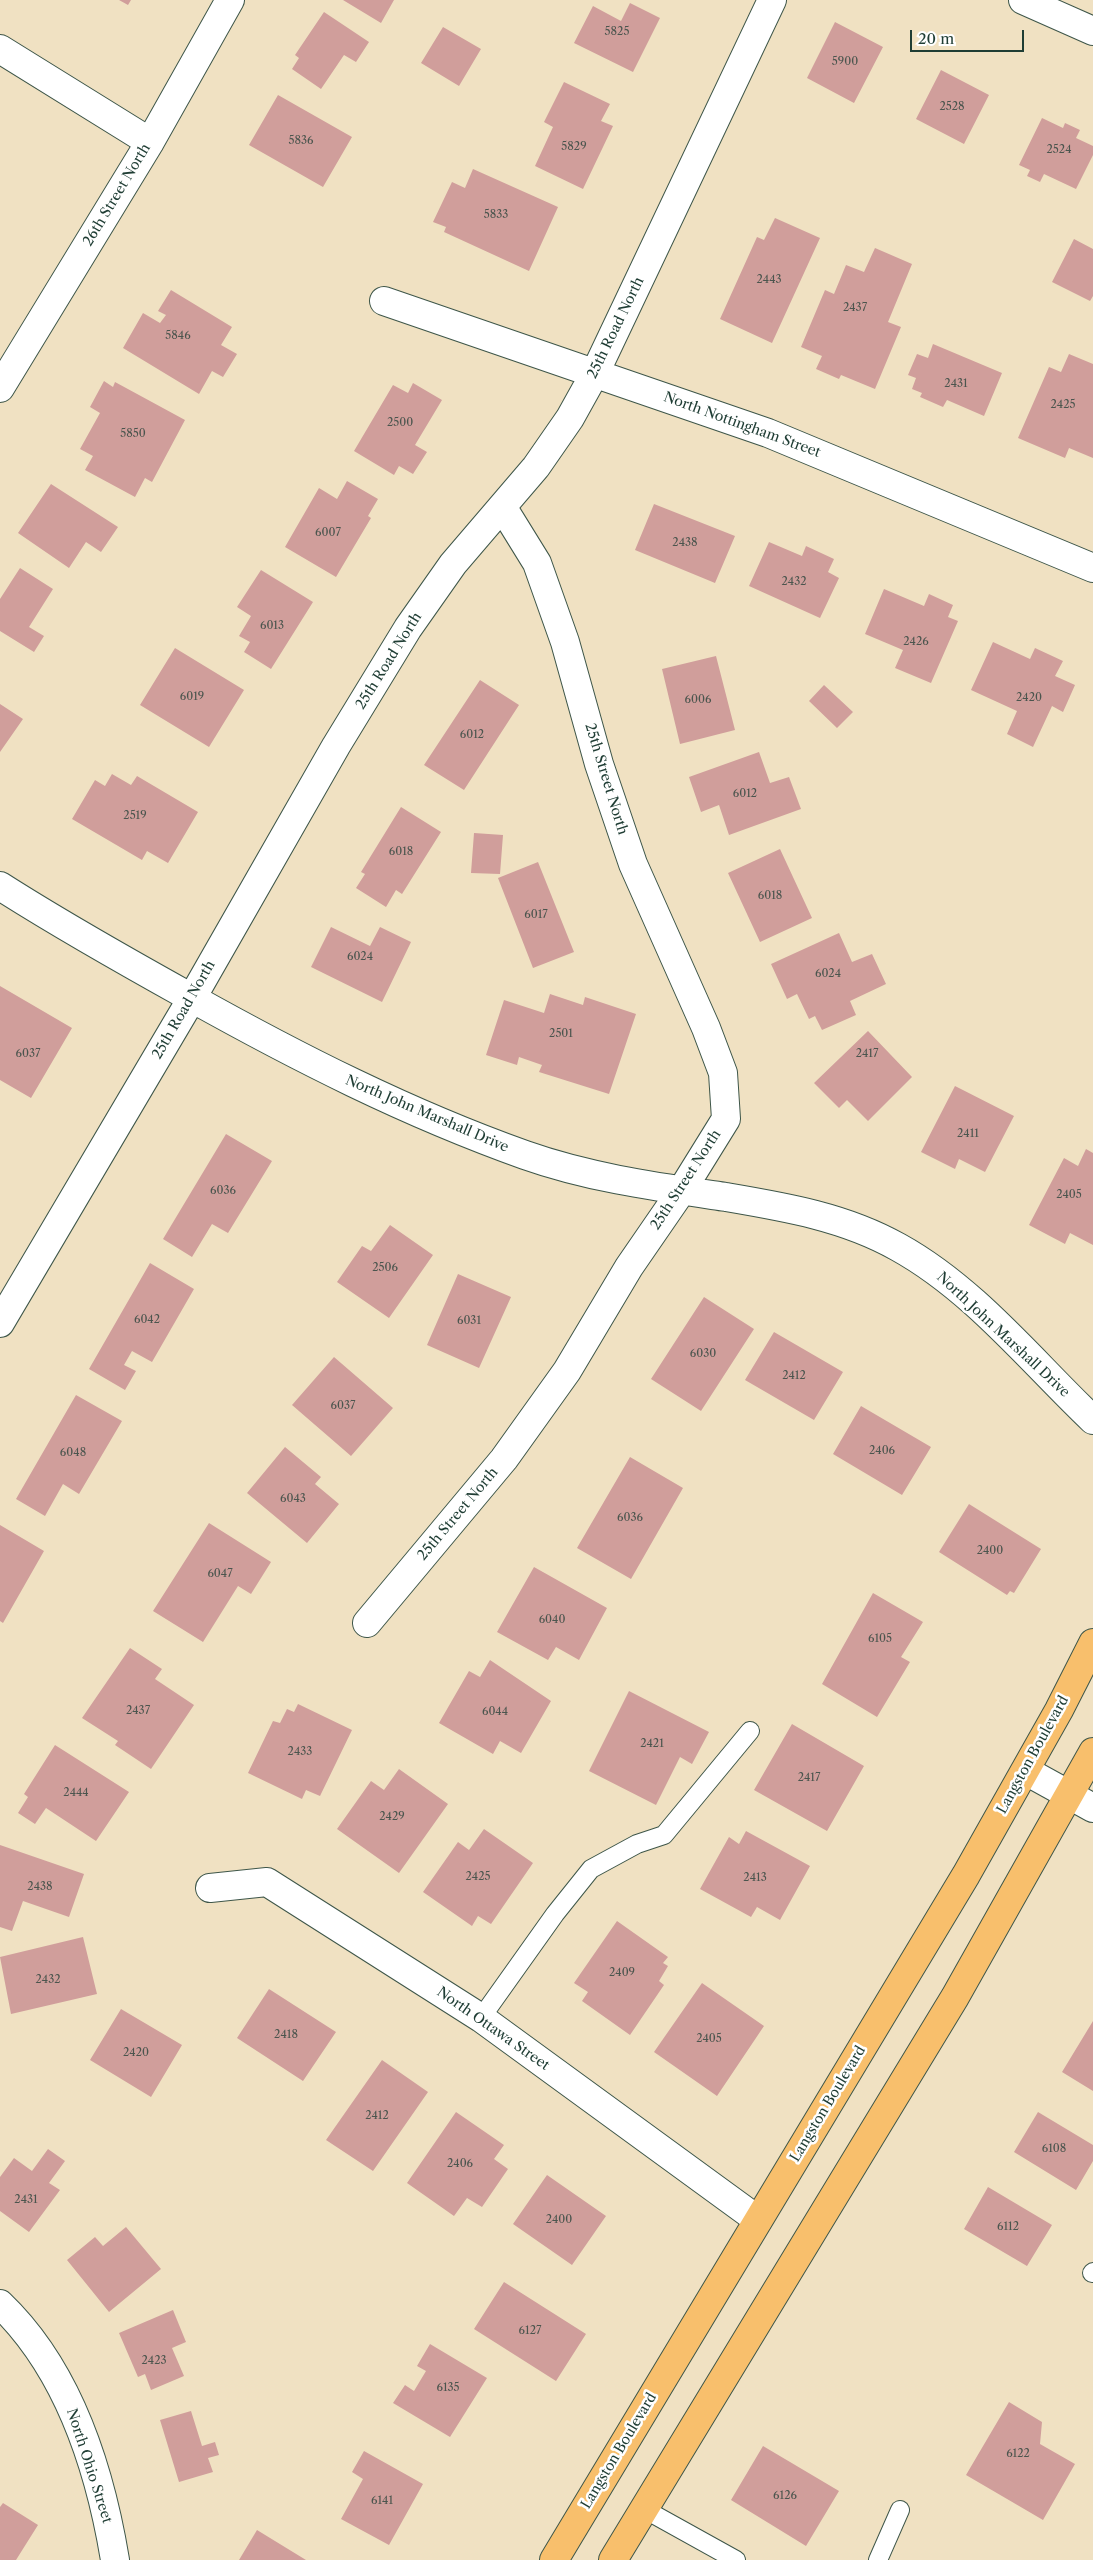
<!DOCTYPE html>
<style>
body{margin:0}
#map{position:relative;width:1093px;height:2560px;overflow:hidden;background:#f0e1c2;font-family:"Libre Caslon Text",serif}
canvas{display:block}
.scale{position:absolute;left:910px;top:30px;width:114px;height:22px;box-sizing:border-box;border:2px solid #1f3d34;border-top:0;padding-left:6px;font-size:15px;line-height:18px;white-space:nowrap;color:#1f3d34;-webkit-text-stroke:4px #fff;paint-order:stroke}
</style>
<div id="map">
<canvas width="1093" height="2560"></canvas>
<div class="scale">20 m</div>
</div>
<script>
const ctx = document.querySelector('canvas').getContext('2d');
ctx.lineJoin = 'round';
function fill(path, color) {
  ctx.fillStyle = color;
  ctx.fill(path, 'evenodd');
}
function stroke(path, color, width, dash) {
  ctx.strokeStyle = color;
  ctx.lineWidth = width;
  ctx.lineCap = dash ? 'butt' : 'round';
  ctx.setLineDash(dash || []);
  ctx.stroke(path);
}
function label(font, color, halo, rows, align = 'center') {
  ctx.font = font + ' "Libre Caslon Text",serif';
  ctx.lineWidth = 5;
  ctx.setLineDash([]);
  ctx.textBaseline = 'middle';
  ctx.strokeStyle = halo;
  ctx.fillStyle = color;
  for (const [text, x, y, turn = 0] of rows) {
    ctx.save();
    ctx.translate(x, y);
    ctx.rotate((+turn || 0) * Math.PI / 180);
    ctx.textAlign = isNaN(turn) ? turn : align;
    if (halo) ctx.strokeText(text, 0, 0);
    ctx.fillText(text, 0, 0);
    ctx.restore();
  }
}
const building = new Path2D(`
 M 119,0 L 131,0 L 128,5 Z
 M 343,0 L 394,0 L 381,23 Z
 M 630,3 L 660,18 L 633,72 L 574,43 L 593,6 L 621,21 Z
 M 324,12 L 369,42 L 356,62 L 344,55 L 321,89 L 292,69 L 299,58 L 295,55 Z
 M 835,22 L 883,47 L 854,103 L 807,78 Z
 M 443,27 L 481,49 L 459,86 L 421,63 Z
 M 941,70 L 989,95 L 964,144 L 916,119 Z
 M 564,82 L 610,104 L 601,121 L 613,126 L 583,189 L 535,166 L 553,127 L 544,122 Z
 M 278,95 L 352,137 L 323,187 L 249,145 Z
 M 1042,118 L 1063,128 L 1065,123 L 1080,130 L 1076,138 L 1093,146 L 1093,155 L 1076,189 L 1044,174 L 1040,182 L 1027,176 L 1030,170 L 1019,165 Z
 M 473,169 L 558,207 L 529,271 L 444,232 L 446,227 L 433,222 L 452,182 L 465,188 Z
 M 775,218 L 820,238 L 772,343 L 720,319 L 757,237 L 764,240 Z
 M 1074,239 L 1093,249 L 1093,296 L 1090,301 L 1052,282 Z
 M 875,248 L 912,264 L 888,322 L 901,327 L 875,389 L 841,375 L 839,379 L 816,369 L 822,356 L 801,347 L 825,290 L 834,294 L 846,265 L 864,272 Z
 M 171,290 L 232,327 L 221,345 L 237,354 L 223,377 L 212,371 L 199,394 L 123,348 L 143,313 L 160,323 L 166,315 L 158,311 Z
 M 933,344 L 1002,373 L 984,416 L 947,400 L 943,407 L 920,397 L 922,393 L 912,389 L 916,378 L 908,375 L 917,354 L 928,358 Z
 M 1069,354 L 1093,364 L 1093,458 L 1069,448 L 1065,458 L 1018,438 L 1049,367 L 1061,372 Z
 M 104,381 L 113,387 L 115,382 L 185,420 L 152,482 L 145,478 L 135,497 L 85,470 L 93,456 L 80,449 L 100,413 L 90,407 Z
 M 413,383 L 442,400 L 415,445 L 427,452 L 413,474 L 399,466 L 394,475 L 354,451 L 393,385 L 408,393 Z
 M 347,481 L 378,499 L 368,516 L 371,518 L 336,577 L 285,547 L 319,488 L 337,499 Z
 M 51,484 L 118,527 L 101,552 L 86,542 L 69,568 L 18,533 Z
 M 654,504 L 735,536 L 715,583 L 635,550 Z
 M 769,542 L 802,556 L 806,546 L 834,559 L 828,572 L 839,578 L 820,618 L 749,586 Z
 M 20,568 L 53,589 L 29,627 L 44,636 L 34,652 L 0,631 L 0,599 Z
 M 261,570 L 313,602 L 271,669 L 244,652 L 250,642 L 239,636 L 251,616 L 237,607 Z
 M 884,589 L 924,606 L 929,594 L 953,605 L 948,617 L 958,621 L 931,683 L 895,668 L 903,650 L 865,634 Z
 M 993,642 L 1030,659 L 1035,648 L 1063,661 L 1055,676 L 1075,685 L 1063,712 L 1052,706 L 1033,747 L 1007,734 L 1017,711 L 971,690 Z
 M 175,648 L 244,690 L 209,747 L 140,705 Z
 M 716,656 L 735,730 L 680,744 L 662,669 Z
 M 480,680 L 519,705 L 464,790 L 424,765 Z
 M 824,685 L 853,712 L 837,728 L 809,701 Z
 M 0,704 L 23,719 L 0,752 Z
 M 759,752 L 770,783 L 789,777 L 801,809 L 729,835 L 719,805 L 701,812 L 689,777 Z
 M 112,774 L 131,785 L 137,776 L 198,812 L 168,863 L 147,851 L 142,860 L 72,819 L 95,780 L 105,786 Z
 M 401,807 L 441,832 L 402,894 L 396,890 L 386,907 L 356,888 L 365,874 L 361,872 Z
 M 474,833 L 503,835 L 500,874 L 471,873 Z
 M 780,849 L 812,918 L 760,942 L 728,873 Z
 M 538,862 L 574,952 L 533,968 L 498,878 Z
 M 331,927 L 370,946 L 380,927 L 411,942 L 382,1002 L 311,967 Z
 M 839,933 L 852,962 L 872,954 L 886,984 L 850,1001 L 856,1015 L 822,1030 L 815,1016 L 809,1019 L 797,994 L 787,999 L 771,964 Z
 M 0,986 L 72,1028 L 31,1098 L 0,1080 Z
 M 550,994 L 583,1005 L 585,997 L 636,1014 L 609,1094 L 539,1072 L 542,1065 L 519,1057 L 517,1065 L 486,1055 L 504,1000 L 544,1013 Z
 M 868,1031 L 912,1077 L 868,1121 L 847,1100 L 839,1108 L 814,1083 Z
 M 955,1086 L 1014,1116 L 985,1172 L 959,1159 L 955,1169 L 921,1152 Z
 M 226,1134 L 272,1161 L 228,1233 L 212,1224 L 192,1257 L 163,1239 Z
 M 1086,1149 L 1093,1153 L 1093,1245 L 1070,1233 L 1065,1244 L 1029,1225 L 1064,1158 L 1078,1166 Z
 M 390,1225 L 433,1255 L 389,1318 L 337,1282 L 362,1246 L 371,1251 Z
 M 150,1263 L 194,1289 L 152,1362 L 132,1351 L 124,1365 L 136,1371 L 125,1390 L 89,1369 Z
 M 458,1274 L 511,1297 L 479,1368 L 427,1345 Z
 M 704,1297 L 754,1329 L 701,1411 L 651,1379 Z
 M 774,1332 L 843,1372 L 814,1420 L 745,1380 Z
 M 334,1357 L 393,1408 L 351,1456 L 292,1405 Z
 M 76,1395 L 122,1421 L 79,1494 L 63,1484 L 45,1516 L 16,1499 Z
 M 861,1406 L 931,1447 L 902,1495 L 833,1454 Z
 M 285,1447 L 321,1477 L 315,1484 L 339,1504 L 307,1543 L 247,1493 Z
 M 630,1457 L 683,1488 L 631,1579 L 577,1548 Z
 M 969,1504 L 1041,1549 L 1014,1593 L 1010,1591 L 1007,1595 L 939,1552 Z
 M 209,1523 L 271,1562 L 251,1594 L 238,1586 L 203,1642 L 153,1611 Z
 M 0,1525 L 44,1551 L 3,1623 L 0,1621 Z
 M 534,1567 L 607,1608 L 579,1660 L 556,1647 L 548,1660 L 497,1632 Z
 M 873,1593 L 923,1622 L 901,1657 L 910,1662 L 877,1717 L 822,1684 Z
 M 130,1648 L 162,1669 L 155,1679 L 194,1705 L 151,1769 L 115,1745 L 118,1741 L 82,1718 Z
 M 490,1660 L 551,1701 L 521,1753 L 500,1741 L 493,1754 L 439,1723 L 469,1671 L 480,1677 Z
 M 629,1691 L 709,1732 L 692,1764 L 680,1757 L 656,1805 L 589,1771 Z
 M 298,1704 L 352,1730 L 320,1796 L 306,1790 L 302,1799 L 248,1773 L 273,1721 L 280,1723 L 287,1709 L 294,1712 Z
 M 792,1724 L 864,1766 L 827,1831 L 754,1790 Z
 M 55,1745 L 129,1792 L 96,1841 L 46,1808 L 35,1824 L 18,1813 L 28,1797 L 24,1794 Z
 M 399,1769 L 448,1804 L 399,1873 L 337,1829 L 371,1781 L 384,1790 Z
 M 484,1829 L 533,1863 L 491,1924 L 478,1916 L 472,1926 L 423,1892 L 458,1842 L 469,1850 Z
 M 746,1831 L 810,1866 L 780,1920 L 757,1907 L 751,1917 L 700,1889 L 729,1837 L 739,1844 Z
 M 0,1845 L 84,1874 L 69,1917 L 23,1901 L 12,1931 L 0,1927 Z
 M 617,1921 L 668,1957 L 663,1963 L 668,1966 L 659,1981 L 664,1985 L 630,2035 L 582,2001 L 588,1992 L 574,1983 Z
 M 83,1937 L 97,1994 L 11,2014 L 0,1957 Z
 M 702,1983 L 764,2026 L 717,2096 L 654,2052 Z
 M 269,1989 L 336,2032 L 303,2081 L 237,2038 Z
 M 121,2009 L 182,2045 L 151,2097 L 90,2060 Z
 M 1093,2021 L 1093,2091 L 1062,2072 Z
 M 382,2060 L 428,2092 L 373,2171 L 326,2140 Z
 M 456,2112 L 504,2145 L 494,2159 L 508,2169 L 482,2207 L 467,2198 L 454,2216 L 407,2183 Z
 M 1038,2112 L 1093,2145 L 1093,2161 L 1076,2190 L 1014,2152 Z
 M 48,2149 L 65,2161 L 49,2183 L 60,2190 L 29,2232 L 0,2211 L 0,2177 L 14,2158 L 32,2171 Z
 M 547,2175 L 606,2216 L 572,2265 L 513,2224 Z
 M 988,2187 L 1052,2225 L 1027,2266 L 964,2229 Z
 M 126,2227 L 161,2269 L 109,2312 L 67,2260 L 95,2237 L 103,2246 Z
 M 504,2282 L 586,2334 L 556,2381 L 474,2329 Z
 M 173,2310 L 186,2342 L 172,2348 L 184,2376 L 151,2390 L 145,2374 L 138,2377 L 119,2333 Z
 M 430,2344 L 487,2378 L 450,2437 L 393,2403 L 405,2385 L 414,2391 L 426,2371 L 417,2366 Z
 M 1009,2402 L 1042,2422 L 1040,2444 L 1075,2464 L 1043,2520 L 966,2475 Z
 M 191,2411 L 202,2446 L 215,2442 L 219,2455 L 208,2458 L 213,2472 L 179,2482 L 160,2420 Z
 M 763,2446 L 839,2491 L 806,2546 L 731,2500 Z
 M 364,2451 L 423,2484 L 389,2545 L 341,2519 L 363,2479 L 352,2472 Z
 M 3,2503 L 38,2525 L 16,2560 L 0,2560 L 0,2507 Z
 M 257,2530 L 306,2560 L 239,2560 Z`);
const lane = new Path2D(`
 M 481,2018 L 555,1914 L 591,1869 L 637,1844 L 664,1835 L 750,1731
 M 1092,2273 L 1093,2272
 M 644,2509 L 736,2560
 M 878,2560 L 900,2510`);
const street = new Path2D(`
 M 1023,0 L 1093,31
 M 0,49 L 150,142
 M 384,301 L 768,433 L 1093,568
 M 0,388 L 150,142 L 230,0
 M 0,886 C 61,925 125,961 188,996 C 297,1057 407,1113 525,1155 C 590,1178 658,1187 726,1197 C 785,1207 845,1217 898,1247 C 974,1289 1031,1361 1093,1420
 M 0,1323 L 192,998 L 336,746 L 408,628 L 453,564 L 536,467 L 570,418 L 595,373 L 772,0
 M 367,1623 L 504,1459 L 567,1371 L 629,1267 L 682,1190 L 726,1119 L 723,1073 L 706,1028 L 633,864 L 599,764 L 565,642 L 537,563 L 503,508
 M 1026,1771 L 1093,1808
 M 210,1888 L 267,1882 L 481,2018 L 758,2220
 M 0,2304 C 68,2369 100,2469 115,2560`);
const primary = new Path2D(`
 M 554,2560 L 966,1875 L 1059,1710 L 1093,1643
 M 613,2560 L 955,1997 L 1093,1752`);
const numberNames = [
 ["5825",617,32],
 ["5900",845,62],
 ["2528",952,107],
 ["5836",301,141],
 ["5829",574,147],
 ["2524",1059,150],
 ["5833",496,215],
 ["2443",769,280],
 ["2437",855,308],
 ["5846",178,336],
 ["2431",956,384],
 ["2425",1063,405],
 ["2500",400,423],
 ["5850",133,434],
 ["6007",328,533],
 ["2438",685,543],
 ["2432",794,582],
 ["6013",272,626],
 ["2426",916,642],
 ["6019",192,697],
 ["2420",1029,698],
 ["6006",698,700],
 ["6012",472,735],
 ["6012",745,794],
 ["2519",135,816],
 ["6018",401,852],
 ["6018",770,896],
 ["6017",536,915],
 ["6024",360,957],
 ["6024",828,974],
 ["2501",561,1034],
 ["6037",28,1054],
 ["2417",867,1054],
 ["2411",968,1134],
 ["6036",223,1191],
 ["2405",1069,1195],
 ["2506",385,1268],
 ["6042",147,1320],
 ["6031",469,1321],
 ["6030",703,1354],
 ["2412",794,1376],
 ["6037",343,1406],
 ["2406",882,1451],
 ["6048",73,1453],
 ["6043",293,1499],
 ["6036",630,1518],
 ["2400",990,1551],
 ["6047",220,1574],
 ["6040",552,1620],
 ["6105",880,1639],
 ["2437",138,1711],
 ["6044",495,1712],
 ["2421",652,1744],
 ["2433",300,1752],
 ["2417",809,1778],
 ["2444",76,1793],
 ["2429",392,1817],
 ["2425",478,1877],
 ["2413",755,1878],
 ["2438",40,1887],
 ["2409",622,1973],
 ["2432",48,1980],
 ["2418",286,2035],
 ["2405",709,2039],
 ["2420",136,2053],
 ["2412",377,2116],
 ["6108",1054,2149],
 ["2406",460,2164],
 ["2431",26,2200],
 ["2400",559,2220],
 ["6112",1008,2227],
 ["6127",530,2331],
 ["2423",154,2361],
 ["6135",448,2388],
 ["6122",1018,2454],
 ["6126",785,2496],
 ["6141",382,2501]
];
const streetNames = [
 ["26th Street North",117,195,-59],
 ["25th Road North",616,328,-64],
 ["North Nottingham Street",742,425,20],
 ["25th Road North",389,661,-58],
 ["25th Street North",606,779,73],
 ["25th Road North",184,1010,-60],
 ["North John Marshall Drive",427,1114,23],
 ["25th Street North",686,1180,-57],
 ["North John Marshall Drive",1003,1335,43],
 ["25th Street North",458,1514,-50],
 ["Langston Boulevard",1033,1755,-61],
 ["North Ottawa Street",493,2029,35],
 ["Langston Boulevard",828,2104,-59],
 ["Langston Boulevard",619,2451,-59],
 ["North Ohio Street",89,2466,72]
];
fill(building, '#d09e9b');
stroke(lane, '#3e5649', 20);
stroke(street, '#3e5649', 30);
stroke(primary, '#3e5649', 30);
stroke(lane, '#fff', 18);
stroke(street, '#fff', 28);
stroke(primary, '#f8bf6c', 28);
label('11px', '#4b554e', null, numberNames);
label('14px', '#1f3d34', '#fff', streetNames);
</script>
